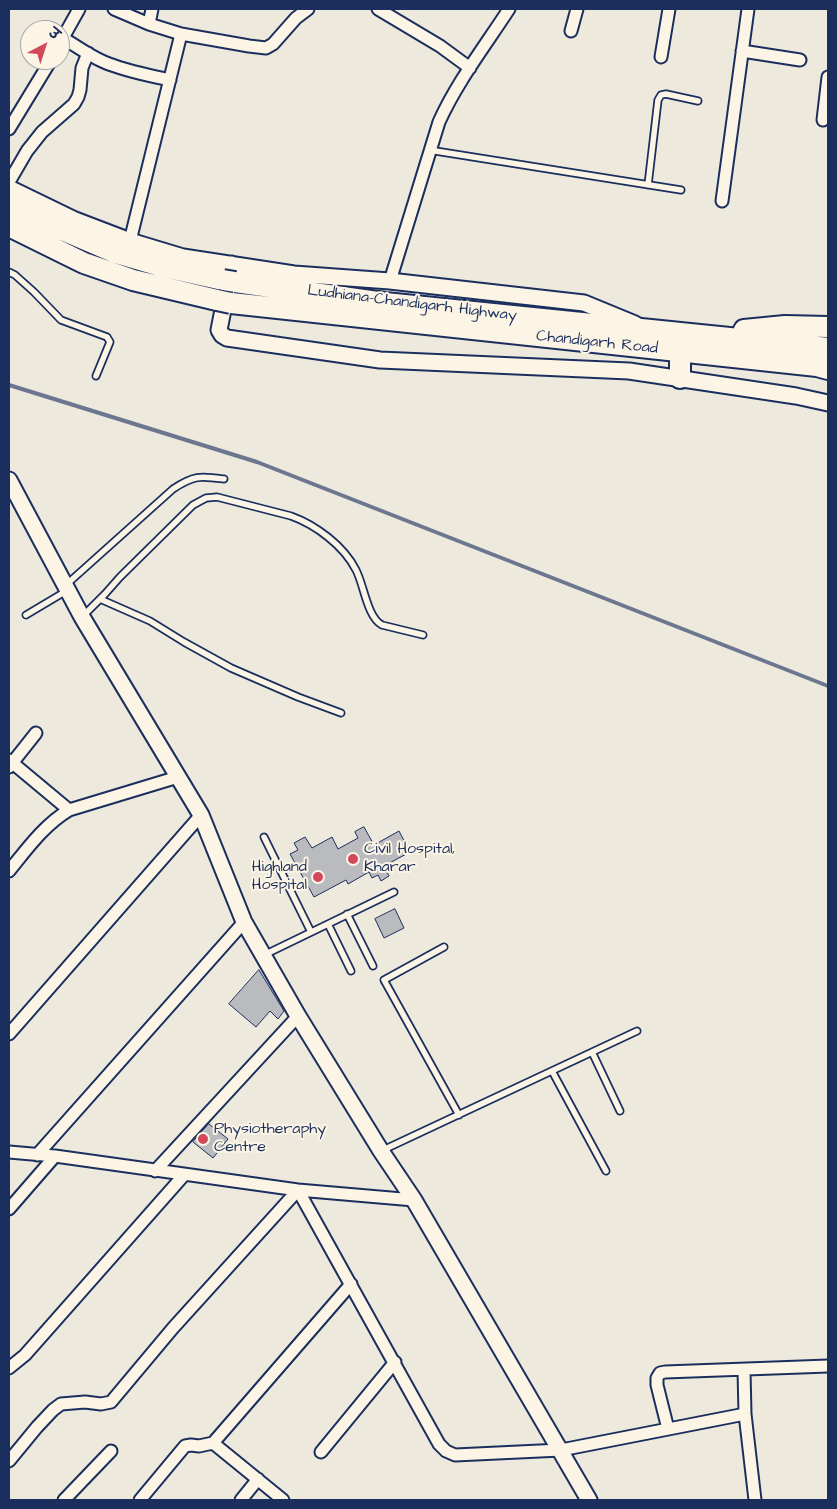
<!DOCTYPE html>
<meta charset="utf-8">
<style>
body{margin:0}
#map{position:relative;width:837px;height:1509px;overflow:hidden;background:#eee9dd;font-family:"Architects Daughter","Playpen Sans Deva",sans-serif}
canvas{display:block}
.frame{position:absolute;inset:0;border:10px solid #1b2f5e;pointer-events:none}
.north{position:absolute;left:20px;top:20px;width:50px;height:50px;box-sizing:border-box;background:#fcf5e5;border:1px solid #a2a6af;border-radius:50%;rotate:40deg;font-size:14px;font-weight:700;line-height:20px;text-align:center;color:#1b2f5e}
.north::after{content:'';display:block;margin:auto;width:18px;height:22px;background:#d1495b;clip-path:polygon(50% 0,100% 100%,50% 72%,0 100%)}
</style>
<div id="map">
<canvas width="837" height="1509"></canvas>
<div class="frame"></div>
<div class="north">उ</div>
</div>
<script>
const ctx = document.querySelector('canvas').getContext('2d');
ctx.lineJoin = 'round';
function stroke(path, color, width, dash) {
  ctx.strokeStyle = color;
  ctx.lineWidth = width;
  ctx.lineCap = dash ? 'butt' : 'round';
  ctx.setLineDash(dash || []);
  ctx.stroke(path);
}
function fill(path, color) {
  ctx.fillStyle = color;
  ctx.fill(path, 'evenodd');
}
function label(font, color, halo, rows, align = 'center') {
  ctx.font = font + ' "Architects Daughter",sans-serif';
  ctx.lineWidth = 4;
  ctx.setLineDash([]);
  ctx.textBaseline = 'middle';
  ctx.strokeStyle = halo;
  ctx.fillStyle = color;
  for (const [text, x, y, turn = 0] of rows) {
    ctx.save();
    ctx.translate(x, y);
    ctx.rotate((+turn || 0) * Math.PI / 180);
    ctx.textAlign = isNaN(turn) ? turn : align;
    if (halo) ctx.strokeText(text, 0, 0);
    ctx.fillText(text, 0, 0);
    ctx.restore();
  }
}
const stream = new Path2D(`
 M 9,385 L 257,462 L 828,686`);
const building = new Path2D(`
 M 364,827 L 374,845 L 399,831 L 410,852 L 384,866 L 389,876 L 381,881 L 378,875 L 372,878 L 369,872 L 348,884 L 346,880 L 314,897 L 290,854 L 298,850 L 294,843 L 305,837 L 312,848 L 332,837 L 338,849 L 358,838 L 355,832 Z
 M 395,909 L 404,928 L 384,938 L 375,919 Z
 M 259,970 L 284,1011 L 278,1019 L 270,1011 L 256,1027 L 229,1004 Z
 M 209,1124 L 228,1139 L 213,1158 L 193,1142 Z`);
const lane = new Path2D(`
 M 429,150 L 681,190
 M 648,185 L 658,100 L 661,95 L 666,94 L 698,101
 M 9,272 L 15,275 L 34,292 L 61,320 L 107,337 L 110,342 L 96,376
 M 67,584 L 173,489 C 194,475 200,476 224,479
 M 100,599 L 150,621 L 184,642 L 231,668 L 298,697 L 341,713
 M 26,615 L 68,590
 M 83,616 L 105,594 L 120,577 L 193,505 L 206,498 L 217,497 L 291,516 C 316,525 344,546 356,570 C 364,585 367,617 382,625 L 423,635
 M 264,837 L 311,932
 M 347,914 L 373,966
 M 328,924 L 351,971
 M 444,947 L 384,980 L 459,1115
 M 264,955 L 394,892
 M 592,1052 L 620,1111
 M 552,1071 L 606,1171
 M 381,1151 L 637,1031`);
const street = new Path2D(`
 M 114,9 L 149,24 L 181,34 L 249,46 L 266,48 L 273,44 L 296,18 L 308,9
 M 378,9 L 440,46 L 470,68
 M 149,24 L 152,9
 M 571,31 L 577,9
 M 63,38 C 76,46 90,56 104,62 C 125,71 148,75 170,80
 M 60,43 L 79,9
 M 742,51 L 800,60
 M 661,57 L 669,9
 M 823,120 L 828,77
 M 9,129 L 51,60
 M 9,182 L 27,151 L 42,132 L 74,104 L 78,97 L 80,90 L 82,68 L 88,53
 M 722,201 L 748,9
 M 130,241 L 181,34
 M 390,281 L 439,122 C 457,82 485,46 509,9
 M 9,760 L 69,810
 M 9,767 L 36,733
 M 9,871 C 27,849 44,825 69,810 L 178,777
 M 9,1034 L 201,815
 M 9,1152 L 55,1156 L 298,1190 L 414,1200
 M 37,1155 L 244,922
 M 155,1171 L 298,1016
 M 9,1209 L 55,1156
 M 9,1368 L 25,1355 L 184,1175
 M 744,1370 L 745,1414 L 755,1500
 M 668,1429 L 657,1385 L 657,1378 L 660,1373 L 665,1372 L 828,1366
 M 321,1452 L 395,1362
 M 9,1461 L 37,1427 L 53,1410 L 61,1404 L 85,1402 L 101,1404 L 111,1402 L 173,1328 L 298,1190 L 439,1444 L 446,1451 L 455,1455 L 561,1450 L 745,1414
 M 64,1500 L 111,1451
 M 140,1500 L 185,1446 L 191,1445 L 199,1446 L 213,1443
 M 241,1500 L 258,1479
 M 283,1500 L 213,1443 L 351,1284`);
const secondary = new Path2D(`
 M 9,188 L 75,220 L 130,241 L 183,257 L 294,274 L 390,281 L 584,303 L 635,324
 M 232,264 L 219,330 L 222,335 L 227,338 L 380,360 L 629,371 L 796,396 L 828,403
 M 9,480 L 82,617 L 201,815 L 244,922 L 298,1016 L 381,1151 L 414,1200 L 589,1500`);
const highway = new Path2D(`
 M 9,204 L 23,213 L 116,253 L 160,266 L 223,280
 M 9,226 L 84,263 L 133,280 L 217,300
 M 235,282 L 385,303 L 828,348
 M 231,303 L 817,366 L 828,369
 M 744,330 L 785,326 L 828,327
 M 680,378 L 680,351`);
const highwayBridge = new Path2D(`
 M 223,280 L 235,282
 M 217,300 L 231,303`);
const markers = [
 [353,859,6,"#d1495b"],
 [318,877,6,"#d1495b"],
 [203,1139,6,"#d1495b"]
];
const streetNames = [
 ["Ludhiana-Chandigarh Highway",412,304,7],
 ["Chandigarh Road",597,343,6]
];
const poiNames = [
 ["Civil Hospital,",364,850],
 ["Kharar",364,868],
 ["Highland",307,868,"right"],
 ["Hospital",307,886,"right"],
 ["Physiotheraphy",214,1130],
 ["Centre",214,1148]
];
stroke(stream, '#6c778f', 4);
fill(building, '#babbbe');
stroke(building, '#1b2f5e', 1);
stroke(lane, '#1b2f5e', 9);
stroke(street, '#1b2f5e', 15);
stroke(secondary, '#1b2f5e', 19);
stroke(highway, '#1b2f5e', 24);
stroke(lane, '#fcf5e5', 5.5);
stroke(street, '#fcf5e5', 11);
stroke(secondary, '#fcf5e5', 15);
stroke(highway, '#fcf5e5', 20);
stroke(highwayBridge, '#1b2f5e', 24, []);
stroke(highwayBridge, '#fcf5e5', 20);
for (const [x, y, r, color] of markers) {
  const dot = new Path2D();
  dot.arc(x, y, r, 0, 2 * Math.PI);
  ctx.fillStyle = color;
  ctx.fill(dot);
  stroke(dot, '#fcf5e5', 2);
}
label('16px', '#1b2f5e', '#fcf5e5', streetNames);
label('16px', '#1b2f5e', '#fcf5e5', poiNames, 'left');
</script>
